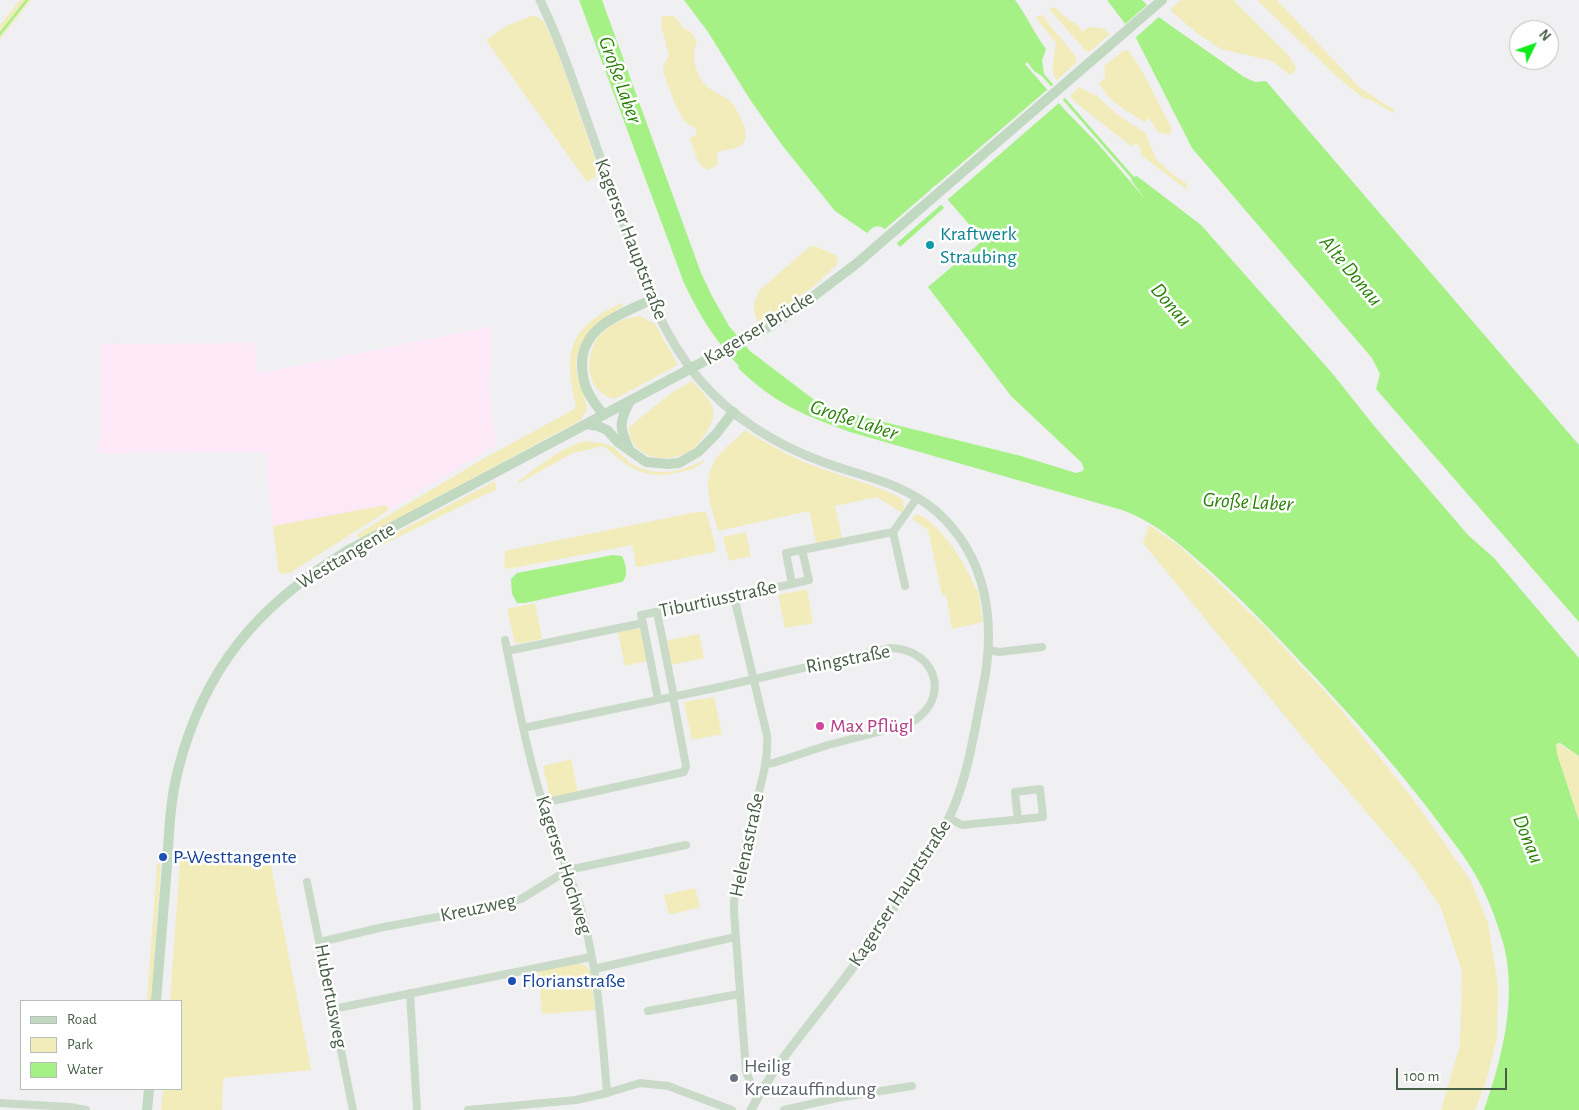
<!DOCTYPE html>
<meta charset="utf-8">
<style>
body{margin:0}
#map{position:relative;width:1579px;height:1110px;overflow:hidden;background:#f0eff2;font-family:"Alegreya Sans",sans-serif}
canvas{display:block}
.legend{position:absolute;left:20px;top:1000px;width:162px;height:90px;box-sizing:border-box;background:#fff;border:1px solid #b5bfb5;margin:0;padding:6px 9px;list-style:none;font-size:15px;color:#475e46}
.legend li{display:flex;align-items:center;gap:10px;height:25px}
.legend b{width:25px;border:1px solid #b5bfb5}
.north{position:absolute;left:1509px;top:20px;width:50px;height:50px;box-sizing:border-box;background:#fff;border:1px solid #b5bfb5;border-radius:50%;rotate:48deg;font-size:14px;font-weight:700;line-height:20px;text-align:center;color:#475e46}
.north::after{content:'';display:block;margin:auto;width:18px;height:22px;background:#0fec1e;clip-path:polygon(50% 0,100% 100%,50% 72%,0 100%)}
.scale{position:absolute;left:1396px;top:1068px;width:111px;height:22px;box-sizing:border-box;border:2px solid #475e46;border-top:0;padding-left:6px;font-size:15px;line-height:18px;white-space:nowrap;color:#475e46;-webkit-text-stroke:4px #fff;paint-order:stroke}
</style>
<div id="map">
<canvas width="1579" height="1110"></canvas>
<ul class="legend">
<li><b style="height:6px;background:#c1d9c1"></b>Road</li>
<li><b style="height:14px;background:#f2ecbb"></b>Park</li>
<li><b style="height:14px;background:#a5f186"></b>Water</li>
</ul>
<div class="north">N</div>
<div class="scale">100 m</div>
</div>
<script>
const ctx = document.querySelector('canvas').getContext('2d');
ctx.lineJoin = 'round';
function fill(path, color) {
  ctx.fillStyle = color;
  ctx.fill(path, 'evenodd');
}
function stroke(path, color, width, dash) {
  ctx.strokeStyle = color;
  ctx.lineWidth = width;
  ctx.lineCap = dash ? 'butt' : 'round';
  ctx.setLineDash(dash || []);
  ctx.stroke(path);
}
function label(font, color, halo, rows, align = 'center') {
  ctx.font = font + ' "Alegreya Sans",sans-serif';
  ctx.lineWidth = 5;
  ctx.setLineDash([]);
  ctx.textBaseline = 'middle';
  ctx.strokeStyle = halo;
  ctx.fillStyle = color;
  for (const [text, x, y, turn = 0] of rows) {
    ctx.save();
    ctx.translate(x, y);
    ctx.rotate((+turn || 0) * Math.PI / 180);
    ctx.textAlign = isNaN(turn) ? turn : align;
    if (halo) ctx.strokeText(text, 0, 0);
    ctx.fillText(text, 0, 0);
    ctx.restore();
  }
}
const commercial = new Path2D(`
 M 493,326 L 489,388 L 496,445 L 389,510 L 386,505 L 273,526 L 265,452 L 99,453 L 101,344 L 255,343 L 257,374 Z`);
const green = new Path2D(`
 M 20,0 L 31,0 L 0,39 L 0,25 Z
 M 1181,0 L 1233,0 L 1288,55 L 1296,67 L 1294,72 L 1290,75 L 1272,61 L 1221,49 L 1198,34 L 1170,10 Z
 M 1257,0 L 1277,0 L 1360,88 L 1394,110 L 1393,113 L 1371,100 L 1363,98 L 1335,75 Z
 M 1055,7 L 1066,18 L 1079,26 L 1082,32 L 1089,27 L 1102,28 L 1110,34 L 1089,52 L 1085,50 L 1049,9 Z
 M 1042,15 L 1076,57 L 1076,63 L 1057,80 C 1049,71 1055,55 1056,43 L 1035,17 Z
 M 532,16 L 536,16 L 544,22 L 557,50 L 598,167 L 595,177 L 587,182 L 486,40 L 506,26 Z
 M 662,16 L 673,16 L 679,21 L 683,28 L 691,32 L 697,42 C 690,57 696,77 709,88 C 715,93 723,95 729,100 C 736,106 751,133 744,142 C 738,151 725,148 717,153 L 718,164 L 709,170 C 695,167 696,149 689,138 L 696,135 L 696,129 L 685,122 L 675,104 L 663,72 L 664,64 L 669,56 L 661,25 Z
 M 1128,50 L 1141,69 L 1171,127 L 1170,135 L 1158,132 L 1149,118 L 1144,122 C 1126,110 1109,102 1099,83 L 1105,77 L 1104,66 L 1123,51 Z
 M 1079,87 L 1097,96 L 1118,115 L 1145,133 L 1156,159 L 1171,173 L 1187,184 L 1187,190 L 1141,155 L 1140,147 L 1135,143 L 1132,147 L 1075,102 L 1070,96 Z
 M 815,246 L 836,255 L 838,263 C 816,288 787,306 758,322 C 752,310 753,301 760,290 L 809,247 Z
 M 622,303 L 623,306 C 593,324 568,344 579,383 C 582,392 586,400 587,409 L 581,420 L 360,539 L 357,534 L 483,459 L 573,410 L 576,405 C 563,351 569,327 622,303 Z
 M 640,316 L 655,324 L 678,365 L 615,399 C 586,394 583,356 599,336 C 610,323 624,318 640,316 Z
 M 692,381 C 699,389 710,398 713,409 C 715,416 711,424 707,431 C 702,439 695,449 686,453 C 668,463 640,459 631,439 C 630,436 629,431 629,427 L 671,393 Z
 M 745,430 C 765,442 785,454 806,463 C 839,476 872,483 903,499 L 904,507 L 902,513 L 877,497 L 835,506 L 842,538 L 816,543 L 809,511 L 718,531 C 711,505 699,477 720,454 C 727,445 738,439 745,430 Z
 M 587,441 C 594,442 604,443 611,446 C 619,450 624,459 632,464 C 654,477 682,473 703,460 L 704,461 C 697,468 690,470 680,472 C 646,481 628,468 604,446 L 573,453 L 519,483 L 518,481 C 535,469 567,443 587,441 Z
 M 495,481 L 496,490 L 482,496 L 355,558 L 354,555 Z
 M 386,505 L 389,510 L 290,573 L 284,574 L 280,573 L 278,568 L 273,526 Z
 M 697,512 L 706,512 L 716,547 L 714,552 L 639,567 L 636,566 L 632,545 L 508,569 L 504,566 L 505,551 Z
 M 916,514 C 938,519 969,569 976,590 L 978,590 L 983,622 L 952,629 L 946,595 L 942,595 L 928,530 L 912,519 Z
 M 1149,525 L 1178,545 L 1204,569 L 1266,628 L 1339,707 L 1413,799 L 1471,881 L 1488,923 L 1498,986 L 1497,1038 L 1486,1082 L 1475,1110 L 1441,1110 L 1460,1045 L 1462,971 L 1441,908 L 1414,868 L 1298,732 L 1143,543 Z
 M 746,532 L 751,556 L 729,561 L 723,537 Z
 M 807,589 L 813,623 L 785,628 L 778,595 Z
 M 535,603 L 542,639 L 515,644 L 507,609 Z
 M 638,628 L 641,631 L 647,661 L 625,666 L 618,632 Z
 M 699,634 L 704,658 L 670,665 L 665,641 Z
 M 714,697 L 722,734 L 692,740 L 684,702 Z
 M 1557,743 L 1579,756 L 1579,821 L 1557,754 L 1556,744 Z
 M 571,759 L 578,792 L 550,798 L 543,766 Z
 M 270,860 L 311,1070 L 223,1078 L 222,1110 L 161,1110 L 163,1089 L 181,1089 L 181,1001 L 170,1001 L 180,861 Z
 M 159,863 L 161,865 L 151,1001 L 147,1001 L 157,865 Z
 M 695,888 L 700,907 L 669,915 L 664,895 Z
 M 577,963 L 585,965 L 590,971 L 595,1010 L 542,1014 L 538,971 Z`);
const water = new Path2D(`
 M 579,0 L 602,0 L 701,273 L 712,296 L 729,326 L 750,351 L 817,402 L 860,416 L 1021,456 L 1076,473 L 1083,471 L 1084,468 L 1081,462 L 1011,396 L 928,287 L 981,242 L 984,242 L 984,239 L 981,238 L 935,185 L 931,189 L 930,192 L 944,208 L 900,247 C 895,240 884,222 874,227 C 871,229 869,231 867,233 L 835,211 L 782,145 L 751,101 L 708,32 L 684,0 L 1015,0 C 1027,16 1034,33 1046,49 L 1042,60 L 1044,74 L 1134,177 L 1137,176 L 1201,225 L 1332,373 L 1375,427 L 1468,535 L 1494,558 L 1579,658 L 1579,756 L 1560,743 L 1556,744 L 1557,754 L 1579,821 L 1579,1110 L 1484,1110 C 1502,1059 1517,1000 1504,946 C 1496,918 1486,891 1470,866 C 1461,851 1449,837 1439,823 C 1401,772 1359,725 1316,678 C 1281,641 1247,604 1209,570 C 1182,546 1157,523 1122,510 L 850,432 C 803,415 774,403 738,368 L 739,366 C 714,339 700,316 684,283 ZM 1027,62 L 1034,71 L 1042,76 L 1132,179 L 1131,180 L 1146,200 L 1099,145 L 1063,108 L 1025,64 Z
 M 1107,0 L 1142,0 L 1160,18 L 1244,77 L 1255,82 L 1266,81 L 1579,445 L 1579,622 L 1376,389 L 1380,374 L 1372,358 L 1192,148 L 1136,38 Z
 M 613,555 L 622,556 C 626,564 629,576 622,582 L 525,603 L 517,603 L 512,594 L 511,579 L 517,573 Z`);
const pier = new Path2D(`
 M 1148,4 L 1161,15 L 1134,39 L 1124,25 Z
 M 1055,83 L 1067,96 L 946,201 L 934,189 L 933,191 L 943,203 L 897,243 L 885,229 Z`);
const stream = new Path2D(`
 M 0,34 L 27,0`);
const minor = new Path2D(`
 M 893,532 L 905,586
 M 792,584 L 809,580 L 802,550
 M 734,597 L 767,735 C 769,764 758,793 751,822 C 744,848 739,875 734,902 L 734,912 L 746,1071 C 749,1080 752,1088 760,1093
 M 657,612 L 674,697
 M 643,623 L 658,699
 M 505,640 C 517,699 528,759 547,817 C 558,849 573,880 582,913 C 598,971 602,1033 607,1093
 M 989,650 L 999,652 L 1042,647
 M 507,651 L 643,623 L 641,615 L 792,584 L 786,553 L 893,532 L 917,498
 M 523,728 L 715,688 L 891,648 C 941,650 951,705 906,725 L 828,745 L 773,763 L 766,764
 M 543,803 L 684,772 L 686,766 L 673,697
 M 949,818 L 962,825 L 1043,817 L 1040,789 L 1015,792 L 1018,820
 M 307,882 L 353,1110
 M 320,942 L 379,928 L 495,906 L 521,899 L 568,870 L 686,845
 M 594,969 L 735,937
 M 410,993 L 417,1110
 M 333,1009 L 591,957
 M 648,1011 L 739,994
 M 0,1103 L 70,1107 L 86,1110
 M 468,1110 L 576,1100 L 607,1093 L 640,1083 L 668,1086 L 732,1110
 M 784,1110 L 837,1098 L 912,1086`);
const tertiary = new Path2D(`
 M 540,0 C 557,35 570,72 583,109 C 597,148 610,186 624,225 C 643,280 661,334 699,379 C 731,417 776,445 823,462 C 863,477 902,482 936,511 C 988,557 996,623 983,688 C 974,731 968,780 948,820 C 936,843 922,864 908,885 C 886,920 864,954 838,987 C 808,1027 774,1065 751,1110`);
const secondary = new Path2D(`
 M 766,328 L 794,311 L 856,264 L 1162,0
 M 604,415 C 598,408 592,400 588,392 C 583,383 582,372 582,362 C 584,325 623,313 651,300
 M 586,424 L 598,426 L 607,430 L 619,443 L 646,462 L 668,464 L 679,463 L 698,452 L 716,434 L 733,412
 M 629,449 C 619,427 619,422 630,401
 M 156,1001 C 160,956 163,910 167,865 C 169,833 170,801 178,770 C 204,668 258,605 347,551 L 671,379
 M 147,1110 L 149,1089`);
const secondaryBridge = new Path2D(`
 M 671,379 L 766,328`);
const markers = [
 [930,245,5,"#0f9aa8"],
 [820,726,5,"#d1479c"],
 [163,857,5,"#1a4fb4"],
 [512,981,5,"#1a4fb4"],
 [734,1078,5,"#6b7280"]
];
const cultureNames = [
 ["Kraftwerk",940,234],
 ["Straubing",940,257]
];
const streetNames = [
 ["Kagerser Hauptstraße",631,239,69],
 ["Kagerser Brücke",759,328,-31],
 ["Westtangente",346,556,-31],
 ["Tiburtiusstraße",718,599,-12],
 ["Ringstraße",848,659,-11],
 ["Helenastraße",747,845,-78],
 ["Kagerser Hochweg",564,865,72],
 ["Kagerser Hauptstraße",900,893,-57],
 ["Kreuzweg",478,908,-12],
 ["Hubertusweg",331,996,79]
];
const hotelNames = [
 ["Max Pflügl",830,726]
];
const transitNames = [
 ["P-Westtangente",173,857],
 ["Florianstraße",522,981]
];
const worshipNames = [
 ["Heilig",744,1066],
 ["Kreuzauffindung",744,1089]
];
const waterNames = [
 ["Große Laber",620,80,70],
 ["Alte Donau",1351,271,50],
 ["Donau",1171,305,49],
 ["Große Laber",854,420,18],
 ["Große Laber",1248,502,3],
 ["Donau",1528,839,68]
];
fill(commercial, '#fde8f8');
fill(green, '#f2ecbb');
fill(water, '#a5f186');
fill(pier, '#f0eff2');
stroke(stream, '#a5f186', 2.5);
stroke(minor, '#c9dac8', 8);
stroke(tertiary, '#c9dac8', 9);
stroke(secondary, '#c1d9c1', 10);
stroke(secondaryBridge, '#c1d9c1', 10);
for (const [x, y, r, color] of markers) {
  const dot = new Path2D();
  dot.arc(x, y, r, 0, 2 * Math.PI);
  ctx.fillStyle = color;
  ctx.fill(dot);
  stroke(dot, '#fff', 2);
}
label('20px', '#0d838f', '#fff', cultureNames, 'left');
label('20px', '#475e46', '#fff', streetNames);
label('20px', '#b23c85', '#fff', hotelNames, 'left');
label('20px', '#164399', '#fff', transitNames, 'left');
label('20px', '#5b616d', '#fff', worshipNames, 'left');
label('italic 21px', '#2b8208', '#fff', waterNames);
</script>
